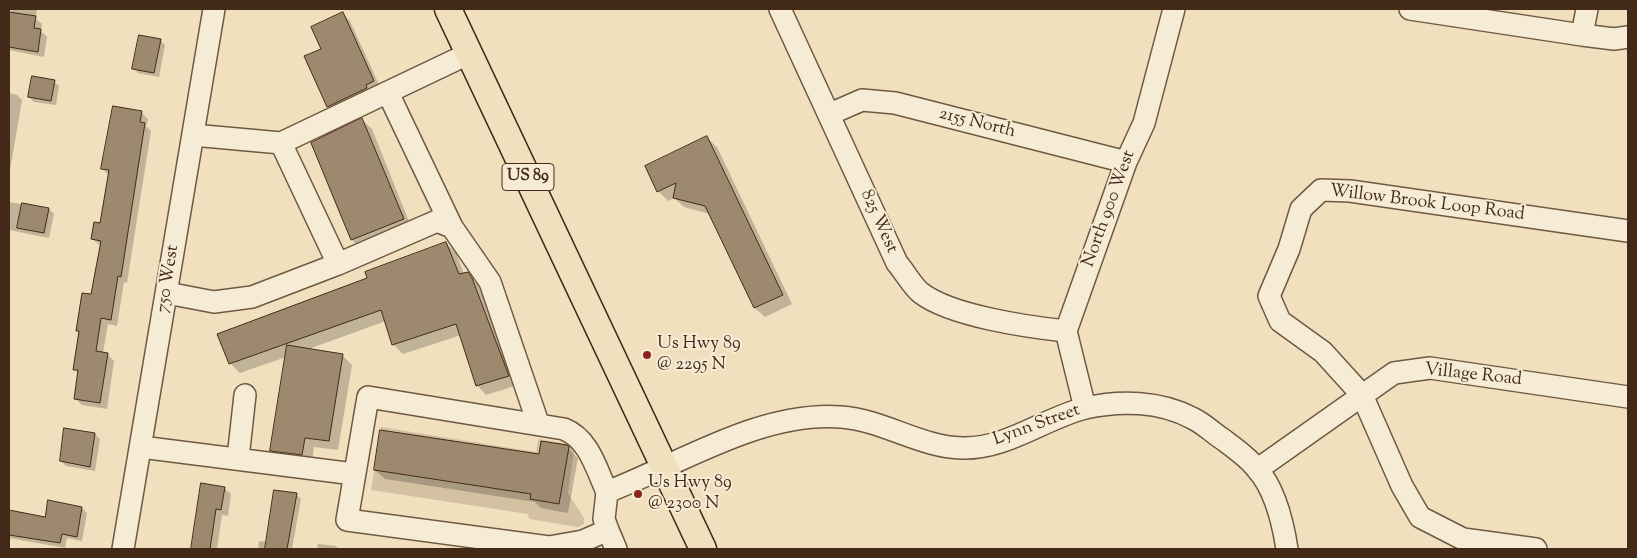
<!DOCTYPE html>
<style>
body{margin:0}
#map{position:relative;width:1637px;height:558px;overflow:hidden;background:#f1e0be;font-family:"Sorts Mill Goudy",serif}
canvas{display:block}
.frame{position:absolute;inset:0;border:10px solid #432a18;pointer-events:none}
</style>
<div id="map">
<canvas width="1637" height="558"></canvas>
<div class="frame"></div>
</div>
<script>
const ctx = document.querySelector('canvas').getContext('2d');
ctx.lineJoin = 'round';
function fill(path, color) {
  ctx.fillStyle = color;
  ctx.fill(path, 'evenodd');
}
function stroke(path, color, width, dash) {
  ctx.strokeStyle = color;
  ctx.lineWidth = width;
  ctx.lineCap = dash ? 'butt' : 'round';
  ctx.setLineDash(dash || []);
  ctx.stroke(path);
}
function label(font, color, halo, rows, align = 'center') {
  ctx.font = font + ' "Sorts Mill Goudy",serif';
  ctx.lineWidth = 4;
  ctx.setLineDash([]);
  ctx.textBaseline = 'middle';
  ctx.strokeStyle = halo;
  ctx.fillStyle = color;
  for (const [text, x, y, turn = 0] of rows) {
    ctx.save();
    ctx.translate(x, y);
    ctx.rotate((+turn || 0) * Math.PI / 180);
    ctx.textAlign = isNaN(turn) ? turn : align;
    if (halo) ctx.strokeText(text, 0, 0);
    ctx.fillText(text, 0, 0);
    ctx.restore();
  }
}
const green = new Path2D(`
 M 381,427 L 536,452 L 538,439 L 575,445 L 568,493 L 584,518 L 584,524 L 578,527 L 529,519 L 528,514 L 371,490 Z`);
const shadow = new Path2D(`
 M 11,9 L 37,9 L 36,19 L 42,24 L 41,31 L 47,37 L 44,57 L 9,50 Z
 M 343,14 L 350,21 L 381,89 L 336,114 L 328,106 L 306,57 L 323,49 Z
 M 160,40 L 165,45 L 159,77 L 138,73 L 134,68 Z
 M 54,82 L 59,86 L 56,105 L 34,102 L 29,97 Z
 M 9,93 L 17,95 L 22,100 L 9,176 Z
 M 141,112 L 148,119 L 146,126 L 151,131 L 127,283 L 124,282 L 117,326 L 108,324 L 103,353 L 107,354 L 114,361 L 107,409 L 82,405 L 75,398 L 79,374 L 74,369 L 80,333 L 77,330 L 92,296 L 101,246 L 92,239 L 101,225 L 109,176 L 102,168 Z
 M 362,120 L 372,129 L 412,229 L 361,249 L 352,240 Z
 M 707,138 L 717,147 L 792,304 L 765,317 L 755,308 L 710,214 L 684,207 L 674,198 L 668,201 L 658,191 Z
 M 9,202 L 49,209 L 54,214 L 49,238 L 9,230 Z
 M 446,243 L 456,253 L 464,274 L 468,274 L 481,289 L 518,385 L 486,395 L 477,385 L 461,335 L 403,354 L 393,344 L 386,321 L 306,350 L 342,355 L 352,365 L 338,450 L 314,447 L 312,464 L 281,460 L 271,450 L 286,357 L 240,373 L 230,363 L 369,279 Z
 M 95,434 L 100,439 L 95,471 L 66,466 L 61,461 Z
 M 567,447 L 578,458 L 568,513 L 541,508 L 535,502 L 385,479 L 375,470 L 540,455 Z
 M 202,485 L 224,488 L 231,494 L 228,516 L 222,515 L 217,549 L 192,549 Z
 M 296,494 L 301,499 L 292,549 L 258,549 L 259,541 L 268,542 Z
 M 82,508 L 87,513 L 82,541 L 67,538 L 65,548 L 9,538 L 9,512 L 46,519 Z
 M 318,544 L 336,546 L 339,549 L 317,549 Z`);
const building = new Path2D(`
 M 9,12 L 36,16 L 34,28 L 41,29 L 38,52 L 9,47 Z
 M 343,12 L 374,81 L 366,85 L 367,88 L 327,107 L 304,56 L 321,49 L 311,27 Z
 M 139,35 L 161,39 L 154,73 L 132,69 Z
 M 32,76 L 55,80 L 51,101 L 28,97 Z
 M 113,106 L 142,111 L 140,122 L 145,123 L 121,277 L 118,276 L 111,320 L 101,318 L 96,351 L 108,353 L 100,403 L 74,399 L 78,370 L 73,370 L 79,331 L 76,331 L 82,293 L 91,294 L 101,241 L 91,239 L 94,222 L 100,223 L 109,170 L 101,169 Z
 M 362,118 L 404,219 L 351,240 L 311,143 Z
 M 707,136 L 783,295 L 754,308 L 705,206 L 673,198 L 676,183 L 657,192 L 645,166 Z
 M 22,203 L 49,208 L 44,233 L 17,228 Z
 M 446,242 L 459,274 L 468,272 L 472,278 L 509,376 L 476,386 L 456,324 L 392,345 L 381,310 L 229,364 L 217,334 L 367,278 L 365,272 Z
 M 287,345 L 343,354 L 329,441 L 305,438 L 302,455 L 270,451 Z
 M 64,428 L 95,433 L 90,467 L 60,461 Z
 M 380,430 L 539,454 L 541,441 L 567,445 L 569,447 L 559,504 L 530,499 L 531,494 L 374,470 Z
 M 201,483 L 225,487 L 221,510 L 216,509 L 210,549 L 191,549 Z
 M 274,490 L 297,493 L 287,549 L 265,549 Z
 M 48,500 L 82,507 L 77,537 L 62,534 L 60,543 L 9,535 L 9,510 L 45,517 Z`);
const minor = new Path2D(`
 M 780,9 L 897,263 C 905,272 912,286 921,293 C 951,316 1028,327 1066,331
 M 1410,9 L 1582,35 L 1614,39 L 1628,37
 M 1582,35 L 1587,9
 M 388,93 L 452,227
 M 830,114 L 862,100 L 895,103 L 1126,162
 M 281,143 L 470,53
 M 338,264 L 437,221 L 452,227 L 490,282 L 538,423
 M 167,293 L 214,302 L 252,297 L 338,264 L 281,143 L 193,135
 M 1085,408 L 1066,331 L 1126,162 L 1144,123 L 1174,9
 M 141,447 L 354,474
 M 238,458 L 245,395
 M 1258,469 L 1394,373 L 1430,368 L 1628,397
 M 607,492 C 596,468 589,439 564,429 L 368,397 L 347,520 L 549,547 L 583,541 L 608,530 L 604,519 L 607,492 C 680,464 760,411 841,417 C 883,420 920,447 962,448 C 1007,449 1043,419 1085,408 C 1120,400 1160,401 1192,418 C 1203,423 1212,432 1221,438 C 1233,447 1248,457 1257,469 C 1275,489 1283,523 1287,549
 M 608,530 L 616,549
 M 123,549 L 214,9
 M 1536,549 L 1463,539 L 1420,517 L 1402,486 L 1362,395 L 1323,352 L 1280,321 L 1269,296 L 1289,249 L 1301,209 L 1321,190 L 1350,191 L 1628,231`);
const major = new Path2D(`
 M 448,9 L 703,549`);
const markers = [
 [647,355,5,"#8f2418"],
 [638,494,5,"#8f2418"]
];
const shields = [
 [528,177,52]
];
const shieldNames = [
 ["US 89",528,177]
];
const streetNames = [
 ["2155 North",977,124,14],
 ["Willow Brook Loop Road",1427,204,7],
 ["North 900 West",1110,209,-70],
 ["825 West",878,222,66],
 ["750 West",169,279,-81],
 ["Village Road",1473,376,6],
 ["Lynn Street",1037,426,-20]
];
const poiNames = [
 ["Us Hwy 89",657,345],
 ["@ 2295 N",657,366],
 ["Us Hwy 89",648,484],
 ["@ 2300 N",648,505]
];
fill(green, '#d3c1a2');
fill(shadow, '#0003');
fill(building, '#9d896e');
stroke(building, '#432a18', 1);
stroke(minor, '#6e5842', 24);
stroke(major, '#432a18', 29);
stroke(minor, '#f6ebd5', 21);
stroke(major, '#f1e0be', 26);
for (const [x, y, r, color] of markers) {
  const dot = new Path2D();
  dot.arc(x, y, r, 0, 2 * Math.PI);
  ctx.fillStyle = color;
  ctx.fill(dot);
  stroke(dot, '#f6ebd5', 2);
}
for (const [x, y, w] of shields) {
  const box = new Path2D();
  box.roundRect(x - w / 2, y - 13.5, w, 27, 4);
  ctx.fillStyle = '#f6ebd5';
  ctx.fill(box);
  stroke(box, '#432a18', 1);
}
label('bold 16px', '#432a18', null, shieldNames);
label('18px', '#432a18', '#f6ebd5', streetNames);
label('18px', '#432a18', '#f6ebd5', poiNames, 'left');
</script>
